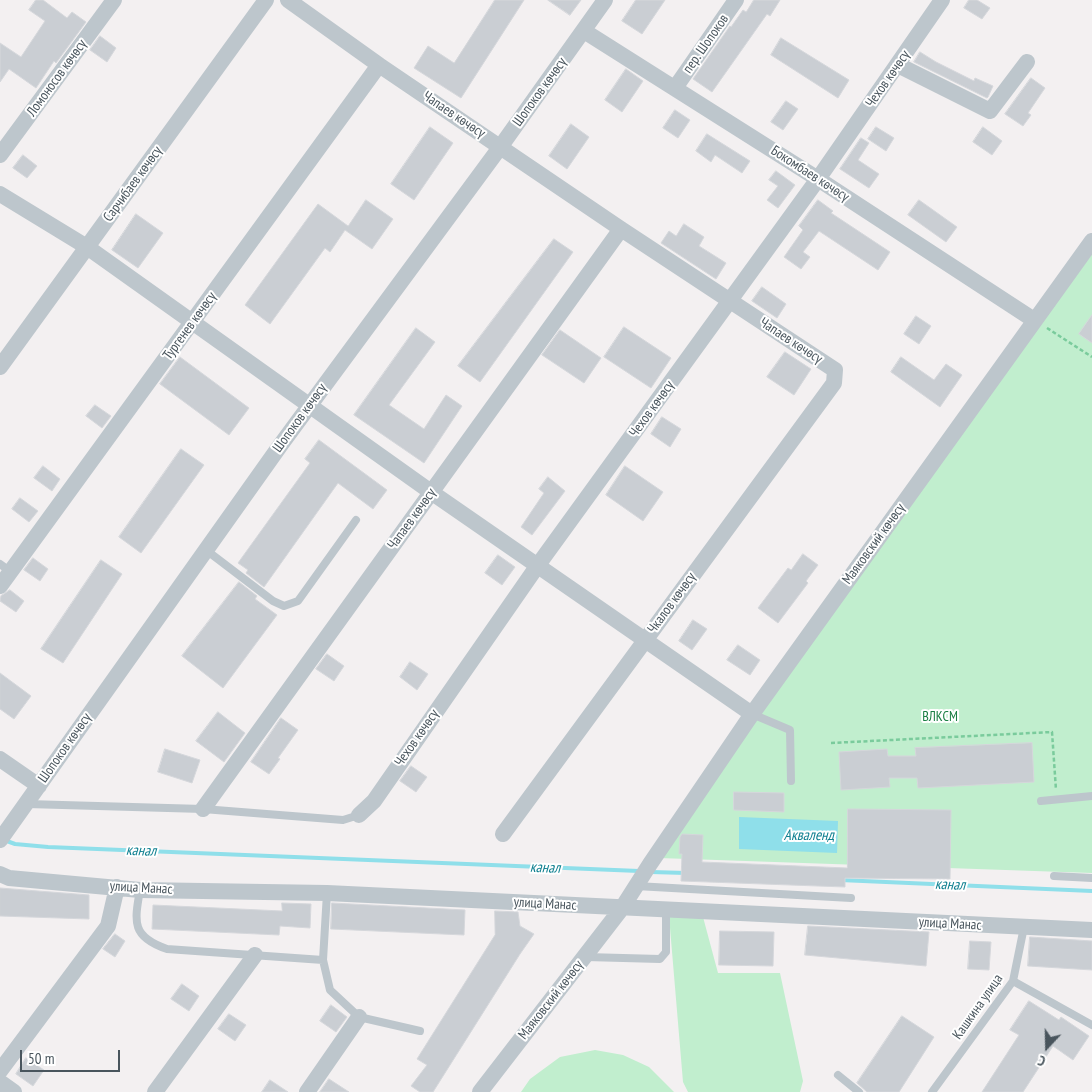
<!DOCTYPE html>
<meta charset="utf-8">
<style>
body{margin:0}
#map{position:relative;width:1092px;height:1092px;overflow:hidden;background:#f3f0f1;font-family:"PT Sans Narrow",sans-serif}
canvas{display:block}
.north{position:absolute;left:1022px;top:1022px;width:50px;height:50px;-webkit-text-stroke:4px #fff;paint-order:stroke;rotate:201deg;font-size:14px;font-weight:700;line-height:20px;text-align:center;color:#49555d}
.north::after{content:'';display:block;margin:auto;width:18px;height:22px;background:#49555d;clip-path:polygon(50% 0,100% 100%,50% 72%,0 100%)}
.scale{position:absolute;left:20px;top:1050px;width:100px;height:22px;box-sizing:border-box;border:2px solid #49555d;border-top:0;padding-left:6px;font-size:15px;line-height:18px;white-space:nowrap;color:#49555d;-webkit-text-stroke:4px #fff;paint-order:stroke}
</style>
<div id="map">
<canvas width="1092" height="1092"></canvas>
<div class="north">С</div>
<div class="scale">50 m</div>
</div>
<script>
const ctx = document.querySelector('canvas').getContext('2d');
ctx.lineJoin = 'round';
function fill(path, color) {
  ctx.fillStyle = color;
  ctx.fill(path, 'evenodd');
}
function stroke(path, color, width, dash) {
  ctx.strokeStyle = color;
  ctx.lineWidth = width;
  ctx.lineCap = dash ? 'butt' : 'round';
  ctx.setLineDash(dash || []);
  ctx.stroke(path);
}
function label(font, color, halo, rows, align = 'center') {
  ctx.font = font + ' "PT Sans Narrow",sans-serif';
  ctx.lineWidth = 4;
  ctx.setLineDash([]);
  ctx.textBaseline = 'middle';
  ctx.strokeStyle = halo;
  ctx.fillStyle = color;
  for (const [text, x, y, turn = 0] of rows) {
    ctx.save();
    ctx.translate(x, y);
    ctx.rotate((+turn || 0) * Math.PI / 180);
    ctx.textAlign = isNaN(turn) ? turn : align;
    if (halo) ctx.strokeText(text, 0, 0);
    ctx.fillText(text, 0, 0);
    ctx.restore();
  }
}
const green = new Path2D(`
 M 1092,254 L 1092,873 L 659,858 L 750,724 Z
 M 669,916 L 703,917 L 718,973 L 780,973 L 803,1081 L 800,1092 L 688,1092 L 683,1082 Z
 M 595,1050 L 623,1055 L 649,1067 L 674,1092 L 521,1092 L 530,1079 L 560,1057 Z`);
const water = new Path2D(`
 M 739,817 L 838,821 L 837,853 L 739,849 Z`);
const stream = new Path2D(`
 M 4,840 L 15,844 L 48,847 L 639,871
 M 651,872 L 686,873
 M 840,880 L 1092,891`);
const building = new Path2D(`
 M 36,0 L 43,0 L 67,18 L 72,12 L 86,22 L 56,63 L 54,61 L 36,88 L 9,69 L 0,82 L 0,43 L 21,57 L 45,21 L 29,10 Z
 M 495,0 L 524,0 L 461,98 L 414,68 L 428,46 L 454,63 Z
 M 548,0 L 581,0 L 570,15 Z
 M 636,0 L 665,0 L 642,34 L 622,21 Z
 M 754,0 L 780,0 L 770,16 L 767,14 L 712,92 L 693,79 L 730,26 L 731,27 L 743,10 L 746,12 Z
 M 969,0 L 977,0 L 990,8 L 982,19 L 964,8 Z
 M 100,36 L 116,48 L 107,62 L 90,50 Z
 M 781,38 L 849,80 L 838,98 L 771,55 Z
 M 920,52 L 936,62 L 974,81 L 975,78 L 993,86 L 988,97 L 987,98 L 914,62 Z
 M 626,69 L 643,81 L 622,112 L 605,100 Z
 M 1031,78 L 1045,88 L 1028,113 L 1031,115 L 1023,126 L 1005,114 Z
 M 786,101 L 798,109 L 783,130 L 771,122 Z
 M 675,110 L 690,120 L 678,138 L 663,128 Z
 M 571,124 L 589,137 L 567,169 L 549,156 Z
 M 430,127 L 453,143 L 414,200 L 391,184 Z
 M 876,127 L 894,138 L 886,151 L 868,139 Z
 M 983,127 L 1002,141 L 992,155 L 973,142 Z
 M 707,134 L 750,161 L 742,173 L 715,155 L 711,162 L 696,151 Z
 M 861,138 L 869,143 L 858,160 L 879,174 L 869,188 L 840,169 Z
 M 23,155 L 37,166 L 27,178 L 13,168 Z
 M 776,171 L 795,185 L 778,208 L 767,200 L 778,186 L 769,180 Z
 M 366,200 L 393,219 L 372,249 L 345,230 L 330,252 L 325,248 L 270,324 L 245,305 L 318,204 L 348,226 Z
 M 818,200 L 833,211 L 831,213 L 890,252 L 878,270 L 819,231 L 803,252 L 810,257 L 801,269 L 784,257 L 803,230 L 799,226 Z
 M 919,200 L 957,227 L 946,242 L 908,215 Z
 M 136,214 L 163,233 L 138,268 L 112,250 Z
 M 684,224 L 704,237 L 699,246 L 726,263 L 716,279 L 661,243 L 669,231 L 676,236 Z
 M 554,239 L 573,252 L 480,382 L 458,366 Z
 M 762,287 L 786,304 L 777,318 L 752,301 Z
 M 1092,315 L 1092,343 L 1079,334 Z
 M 916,316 L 931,326 L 919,344 L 904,334 Z
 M 624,327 L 671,358 L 651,388 L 604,357 Z
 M 416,328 L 435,342 L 389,405 L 424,429 L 446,395 L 462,406 L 424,463 L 354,415 Z
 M 560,330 L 601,358 L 584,383 L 542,355 Z
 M 785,352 L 811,369 L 794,395 L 767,377 Z
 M 180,357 L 249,408 L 229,435 L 160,384 Z
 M 901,357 L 934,380 L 946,364 L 962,375 L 940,407 L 891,372 Z
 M 95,405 L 111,416 L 102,428 L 86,416 Z
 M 662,417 L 681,429 L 670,447 L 651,434 Z
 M 319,440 L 387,490 L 373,509 L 338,483 L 264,587 L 246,573 L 248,570 L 238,563 L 310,463 L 305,459 Z
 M 181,449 L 204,465 L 141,553 L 119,537 Z
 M 43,466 L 60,479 L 52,491 L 34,478 Z
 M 625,466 L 663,492 L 643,521 L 606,495 Z
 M 548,477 L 565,491 L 532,535 L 521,527 L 544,493 L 539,489 Z
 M 20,498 L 38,511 L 29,522 L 12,509 Z
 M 803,554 L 818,565 L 806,581 L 808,583 L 778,623 L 758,608 L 788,568 L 791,570 Z
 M 498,555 L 515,567 L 502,585 L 485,573 Z
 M 33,558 L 48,569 L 40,581 L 24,570 Z
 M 101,560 L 122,574 L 63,663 L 41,649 Z
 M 239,582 L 257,596 L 255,599 L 277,615 L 223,688 L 182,656 Z
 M 10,590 L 24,601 L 16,612 L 0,601 L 1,596 Z
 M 693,620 L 707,629 L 692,650 L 679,641 Z
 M 738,645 L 760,660 L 750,675 L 727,660 Z
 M 327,654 L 344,666 L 334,681 L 316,669 Z
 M 410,662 L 428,674 L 417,690 L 400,677 Z
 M 0,673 L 31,696 L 14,719 L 0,709 Z
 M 218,712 L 245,733 L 224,762 L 196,741 Z
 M 281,718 L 298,730 L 278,758 L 280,759 L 269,774 L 251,762 Z
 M 1032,743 L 1034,782 L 918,788 L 917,778 L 889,778 L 890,787 L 841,790 L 839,752 L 887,749 L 888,756 L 916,756 L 915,748 Z
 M 165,749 L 200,760 L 192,783 L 158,772 Z
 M 411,766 L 427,777 L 416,792 L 400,781 Z
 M 734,792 L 784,793 L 784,812 L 734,810 Z
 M 848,809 L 951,810 L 950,879 L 845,878 L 845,887 L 681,881 L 682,854 L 679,854 L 680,837 L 682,834 L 703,835 L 702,862 L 847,868 Z
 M 0,888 L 89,895 L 89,919 L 0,916 Z
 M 282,903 L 311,904 L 310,928 L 280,926 L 279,935 L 152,929 L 153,905 L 282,911 Z
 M 332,903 L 465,910 L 464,935 L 331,929 Z
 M 495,911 L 518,912 L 520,926 L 534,934 L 520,954 L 433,1092 L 420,1092 L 411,1086 L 427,1065 L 417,1059 L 495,935 Z
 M 808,926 L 929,932 L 926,966 L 805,955 Z
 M 720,931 L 774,932 L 773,966 L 719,965 Z
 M 115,934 L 125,941 L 115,957 L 103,949 Z
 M 1030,937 L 1092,941 L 1092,970 L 1028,966 Z
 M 970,941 L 991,942 L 989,970 L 968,969 Z
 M 182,984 L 199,996 L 189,1011 L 171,999 Z
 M 1029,1001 L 1059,1020 L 1061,1017 L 1089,1036 L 1073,1060 L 1053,1046 L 1023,1092 L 982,1092 L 1019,1035 L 1010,1030 Z
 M 331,1005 L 347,1017 L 336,1032 L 320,1021 Z
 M 229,1014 L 246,1025 L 235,1041 L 218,1029 Z
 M 902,1016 L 934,1037 L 899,1092 L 867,1092 L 857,1083 Z
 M 26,1058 L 44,1070 L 33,1086 L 16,1074 Z
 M 329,1079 L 349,1092 L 320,1092 Z
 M 270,1080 L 288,1092 L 262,1092 Z`);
const path = new Path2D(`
 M 1047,328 L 1092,357
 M 831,743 L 1052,732 L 1056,790`);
const lane = new Path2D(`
 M 206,550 L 273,601 L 284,606 L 298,601 L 356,520
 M 0,564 L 11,572
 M 752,714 L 790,730 L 791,781
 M 1041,801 L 1092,796
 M 27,804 L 203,809 L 343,820 L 359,815
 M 1054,876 L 1092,878
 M 636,886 L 851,898
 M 140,890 C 134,923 132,937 167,949 L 323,960 L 327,893
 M 586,957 L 660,959 L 666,952 L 666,910
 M 323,960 L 330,990 L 359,1017 L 420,1031
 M 1013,981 L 1092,1025
 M 838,1075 L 859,1092
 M 932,1092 L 1013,981 L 1024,927`);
const street = new Path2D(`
 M 288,0 L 379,65 L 621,229 L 835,370 L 834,383 L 503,834
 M 584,31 L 818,179 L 1034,320
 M 898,65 L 990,111 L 1027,62
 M 675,88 L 736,0
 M 0,155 L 114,0
 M 0,194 L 87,247 L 431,492 L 752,714
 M 0,367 L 266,0
 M 0,586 L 379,65
 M 0,759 L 39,786
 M 203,809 L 621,229
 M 359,815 L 374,801 L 538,565 L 818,179 L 942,0
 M 0,840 L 282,443 L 501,146 L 605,0
 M 0,874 L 9,878 L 140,890 L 327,893 L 1092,930
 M 0,1071 L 108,926 L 117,887
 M 0,1082 L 14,1092
 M 155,1092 L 255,955
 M 307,1092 L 359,1017
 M 480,1092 L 622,908 L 650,864 L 752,714 L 1092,241`);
const streetNames = [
 ["пер. Шопоков",706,44,-55],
 ["Ломоносов көчөсү",57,78,-54],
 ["Чехов көчөсү",888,79,-55],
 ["Шопоков көчөсү",540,92,-54],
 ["Чапаев көчөсү",454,115,34],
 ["Бокомбаев көчөсү",810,174,33],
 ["Сарчибаев көчөсү",133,184,-54],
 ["Тургенев көчөсү",190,326,-54],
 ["Чапаев көчөсү",791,341,33],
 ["Чехов көчөсү",652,409,-54],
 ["Шопоков көчөсү",300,418,-54],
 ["Чапаев көчөсү",412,519,-54],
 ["Маяковский көчөсү",874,544,-54],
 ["Чкалов көчөсү",672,603,-54],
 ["Чехов көчөсү",417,738,-55],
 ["Шопоков көчөсү",65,748,-55],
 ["улица Манас",141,888,3],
 ["улица Манас",545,904,3],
 ["улица Манас",950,924,3],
 ["Маяковский көчөсү",551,1000,-52],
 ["Кашкина улица",978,1007,-55]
];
const parkNames = [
 ["ВЛКСМ",940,717]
];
const waterNames = [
 ["Акваленд",809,836],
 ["канал",141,851,2],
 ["канал",545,868,2],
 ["канал",950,885,2]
];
fill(green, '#c1eece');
fill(water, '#8fdfea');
stroke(stream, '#8fdfea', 4);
fill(building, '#caced3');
stroke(building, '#d5d7db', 1);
stroke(path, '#7acb9c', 2.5, [4, 2.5]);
stroke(lane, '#bdc6cc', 8);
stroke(street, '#bdc6cc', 16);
label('14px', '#49555d', '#fff', streetNames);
label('14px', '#1a7e43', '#fff', parkNames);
label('italic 15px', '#118191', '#fff', waterNames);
</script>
